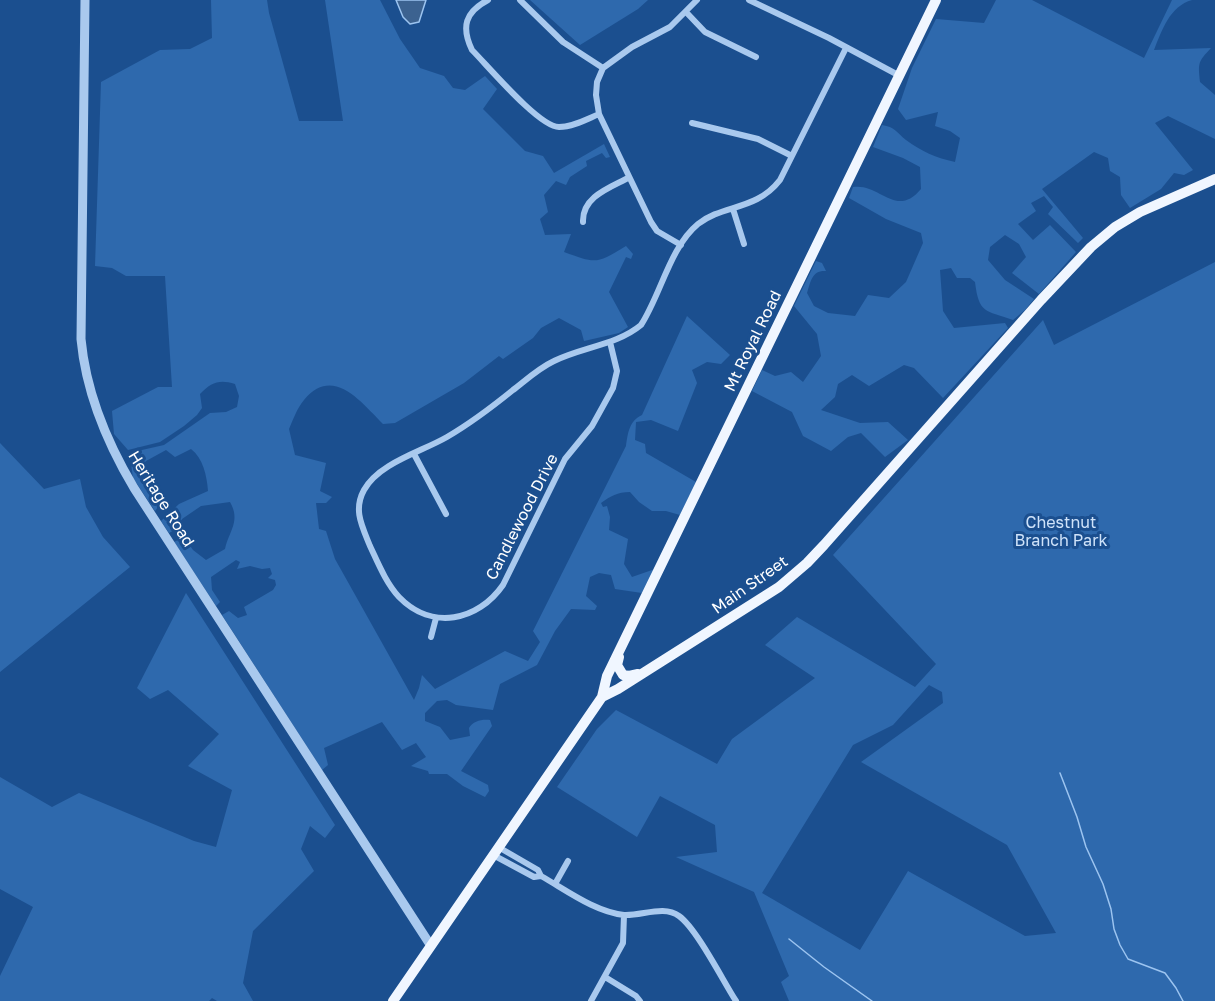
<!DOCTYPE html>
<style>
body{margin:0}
canvas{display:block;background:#1b4f8f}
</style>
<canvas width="1215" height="1001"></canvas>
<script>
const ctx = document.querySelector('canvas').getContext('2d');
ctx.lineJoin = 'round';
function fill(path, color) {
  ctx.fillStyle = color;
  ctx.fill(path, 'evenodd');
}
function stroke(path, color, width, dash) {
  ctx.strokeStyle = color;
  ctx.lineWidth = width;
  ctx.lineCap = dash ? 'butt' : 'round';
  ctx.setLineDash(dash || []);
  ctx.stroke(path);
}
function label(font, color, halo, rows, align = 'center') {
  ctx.font = font + ' "Golos Text",sans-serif';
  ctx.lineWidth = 6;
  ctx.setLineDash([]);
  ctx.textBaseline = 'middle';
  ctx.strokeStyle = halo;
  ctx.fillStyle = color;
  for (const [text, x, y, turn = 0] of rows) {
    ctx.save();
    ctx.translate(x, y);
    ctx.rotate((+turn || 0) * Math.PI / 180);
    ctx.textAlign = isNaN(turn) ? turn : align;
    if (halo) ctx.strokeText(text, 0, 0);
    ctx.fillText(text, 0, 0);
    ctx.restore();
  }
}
const green = new Path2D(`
 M 211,0 L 267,0 L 269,13 L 299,121 L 343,121 L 325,0 L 380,0 L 400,39 L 420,68 L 444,76 L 453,88 L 465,90 L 485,76 L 497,89 L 483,109 L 525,151 L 543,156 L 554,173 L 604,144 L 610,157 L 606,158 L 602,153 L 586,161 L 587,166 L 570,177 L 566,185 L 556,181 L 544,195 L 548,212 L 540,219 L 545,235 L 571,234 L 564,252 C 597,264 596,264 626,246 L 633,254 L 631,259 L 626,257 L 609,292 L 628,327 L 619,333 L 584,341 L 581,330 L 559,318 L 541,328 L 533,338 L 503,359 L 499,356 L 464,383 L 395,423 L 383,424 C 361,402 333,365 304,400 C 297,408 293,420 289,429 L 295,455 L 326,463 L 320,491 L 332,497 L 326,503 L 316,503 L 319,529 L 326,531 L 335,559 L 414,700 L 419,688 L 422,675 L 435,689 L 505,651 L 528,661 L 540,642 L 533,631 L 626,446 C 628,433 629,421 642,415 L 687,316 L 730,355 L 721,364 L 707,362 L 692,370 L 697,383 L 678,431 L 651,420 L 636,422 L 635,440 L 645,444 L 646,453 L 696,482 L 680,515 L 666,511 L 652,511 L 639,502 L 630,492 C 617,492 611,496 601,503 L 603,507 L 607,506 L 610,517 L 609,530 L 628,539 L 624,564 L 632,577 L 655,569 L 642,593 L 615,589 L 611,575 L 599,573 L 590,577 L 586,596 L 597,606 L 595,610 L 571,609 L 555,631 L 537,665 L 500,684 L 493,710 L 456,705 L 447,700 L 437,701 L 425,713 L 425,721 L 440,727 L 450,740 L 470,736 L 469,728 C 473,721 482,719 490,720 L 492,726 L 461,771 L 488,785 L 489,791 L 485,797 L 463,786 L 447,774 L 429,774 L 428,771 L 411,766 L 426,757 L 416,743 L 402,750 L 382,722 L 324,748 L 328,765 L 322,770 L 222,615 L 229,611 L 238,618 L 247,615 L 244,607 L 273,590 L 276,585 L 275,580 L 268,578 L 272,574 L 270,568 L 262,569 L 250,566 L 237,569 L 240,562 L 236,560 L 211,577 L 212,590 L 220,602 L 216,606 L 174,542 L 184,537 L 193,550 L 206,560 L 225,549 C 229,531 241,521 230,502 L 201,506 L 182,519 L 180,527 L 169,533 L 161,521 L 179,504 L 208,491 C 207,476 203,458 191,449 L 175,457 L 166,450 L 146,461 L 139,469 L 153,494 L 161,503 L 155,511 L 133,478 L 130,456 L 142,450 L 164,445 L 210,413 L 226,412 L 237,407 L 239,396 L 235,384 C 220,379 211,382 200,394 L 202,408 L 197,415 L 184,426 L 160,442 L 128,450 L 114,434 L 112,411 L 158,387 L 172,387 L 165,276 L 126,276 L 112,268 L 95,266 L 101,82 L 160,50 L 190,49 L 212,38 Z
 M 530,0 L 648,0 L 638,9 L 580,45 Z
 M 996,0 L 1032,0 L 1144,58 L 1172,0 L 1192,0 C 1170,6 1162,30 1154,50 L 1211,48 C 1198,62 1198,62 1200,82 L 1215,95 L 1215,139 L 1168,116 L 1155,123 L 1193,170 L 1184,175 L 1174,173 L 1161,189 L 1130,208 L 1121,195 L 1120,177 L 1110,171 L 1108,158 L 1094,152 L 1042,189 L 1083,238 L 1078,243 L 1048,214 L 1053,207 L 1044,196 L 1031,203 L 1036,211 L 1018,224 L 1033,240 L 1050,225 L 1076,252 L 1039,294 L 1012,273 L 1026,257 L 1019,244 L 1005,235 L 990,247 L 988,260 L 1005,280 L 1034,299 L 1025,310 L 1013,320 C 985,310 979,314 975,282 L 970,278 L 957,278 L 951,268 L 940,270 L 943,311 L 954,328 L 1005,323 L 1008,328 L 943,398 L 914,368 L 904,365 L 869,386 L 852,375 L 838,384 L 835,397 L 821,410 L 860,423 L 888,422 L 908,440 L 885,457 L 861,433 L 848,437 L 831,451 L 803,436 L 792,412 L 752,391 L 762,370 L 775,376 L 791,372 L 803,382 L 821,356 L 817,334 L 794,306 L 816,261 L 822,263 L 826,271 C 812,270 811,281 807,293 L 814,306 L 828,313 L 855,316 L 868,295 L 889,298 L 906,282 L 923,243 L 921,233 L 886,219 L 849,198 L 853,187 C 880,183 896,219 921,189 L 920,167 L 903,158 L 873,147 L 882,125 C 895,127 896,132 906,140 C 921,151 936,158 955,162 L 960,138 L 950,131 L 935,126 L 938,112 L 906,120 L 898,109 L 912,68 L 936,19 L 984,23 Z
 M 1215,262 L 1215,1001 L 789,1001 L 781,982 L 789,976 L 754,892 L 676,857 L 717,852 L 715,825 L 660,796 L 637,837 L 557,787 L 597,729 L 616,710 L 717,764 L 732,739 L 815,678 L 765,645 L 797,617 L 915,687 L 936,664 L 833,555 L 1043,320 L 1054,345 ZM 929,685 L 942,692 L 943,703 L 861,762 L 1007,845 L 1056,933 L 1025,936 L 908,871 L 860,950 L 762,893 L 853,745 L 893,725 Z
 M 0,443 L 44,489 L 80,479 L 86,507 L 103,537 L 130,567 L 0,672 Z
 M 186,593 L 335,825 L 325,838 L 310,826 L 301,849 L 314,871 L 253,931 L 243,983 L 253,1001 L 217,1001 L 212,998 L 209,1001 L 0,1001 L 0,976 L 33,907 L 0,889 L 0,777 L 52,807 L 79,793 L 194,841 L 216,847 L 232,790 L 188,766 L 219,734 L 168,690 L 150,699 L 137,688 Z`);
const water = new Path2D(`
 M 396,0 L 426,0 L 419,22 L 410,24 L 403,17 Z`);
const stream = new Path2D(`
 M 1060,773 L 1077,817 L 1086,847 L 1103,884 L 1111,909 L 1114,929 L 1120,945 L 1128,959 L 1165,973 L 1176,988 L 1183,1001
 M 789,939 L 824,967 L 872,1001`);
const minor = new Path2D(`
 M 488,0 C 465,12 461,27 472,50 C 488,66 539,127 559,127 C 573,127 587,119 599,114
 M 520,0 L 563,42 L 603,68
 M 749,0 L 829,38 L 900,76
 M 686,12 L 705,32 L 756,57
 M 692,123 L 758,139 L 792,156
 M 733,209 L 744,244
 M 583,222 C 582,197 609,188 628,178
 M 681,245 L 657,231 L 651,222 L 599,114 L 596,95 L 597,82 L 603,68 L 632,47 L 670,27 L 697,0
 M 610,342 L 617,371 L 613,388 L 592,426 L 565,459 L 503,585 C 478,621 432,631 399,597 C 386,583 378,563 370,546 C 362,526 353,510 364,490 C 379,463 421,452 447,437 C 471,423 492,407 513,390 C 526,380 539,368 554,361 C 582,347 617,345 641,325 C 661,294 670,247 698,224 C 723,204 756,211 780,180 L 846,48
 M 414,454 L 446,514
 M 431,637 L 436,618
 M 500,848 L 538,870 L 541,876 C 566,890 595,912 624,915 C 642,916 664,905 679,916 C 697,929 723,981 736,1001
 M 495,856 L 534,877 L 541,876
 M 555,884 L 568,861
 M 605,977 L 636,996 L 640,1001
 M 591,1001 L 623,943 L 624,915`);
const tertiary = new Path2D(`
 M 85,0 L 81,339 C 86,393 106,441 134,488 L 431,946`);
const primary = new Path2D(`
 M 619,657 L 617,665 L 623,675 L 629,676 L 638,674
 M 602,697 L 607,676 L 936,0
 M 393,1001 L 602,697 L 618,689 L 779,587 L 807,563 L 824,545 L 1041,300 L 1091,247 L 1115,227 L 1140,212 L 1215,179`);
const streetNames = [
 ["Mt Royal Road",753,341,-64],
 ["Heritage Road",161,499,58],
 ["Candlewood Drive",522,517,-63],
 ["Main Street",750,585,-35]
];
const parkNames = [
 ["Chestnut",1061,523],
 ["Branch Park",1061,541]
];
fill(green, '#2e69ad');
fill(water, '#3c6290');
stroke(water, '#9cc4f0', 1.5);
stroke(stream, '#9cc4f0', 1.5);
stroke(minor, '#a9c9ee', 6);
stroke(tertiary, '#a9c9ee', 9);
stroke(primary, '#f0f6ff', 10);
label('16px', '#fff', '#1b4f8f', streetNames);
label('16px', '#cfe3fa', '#1b4f8f', parkNames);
</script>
